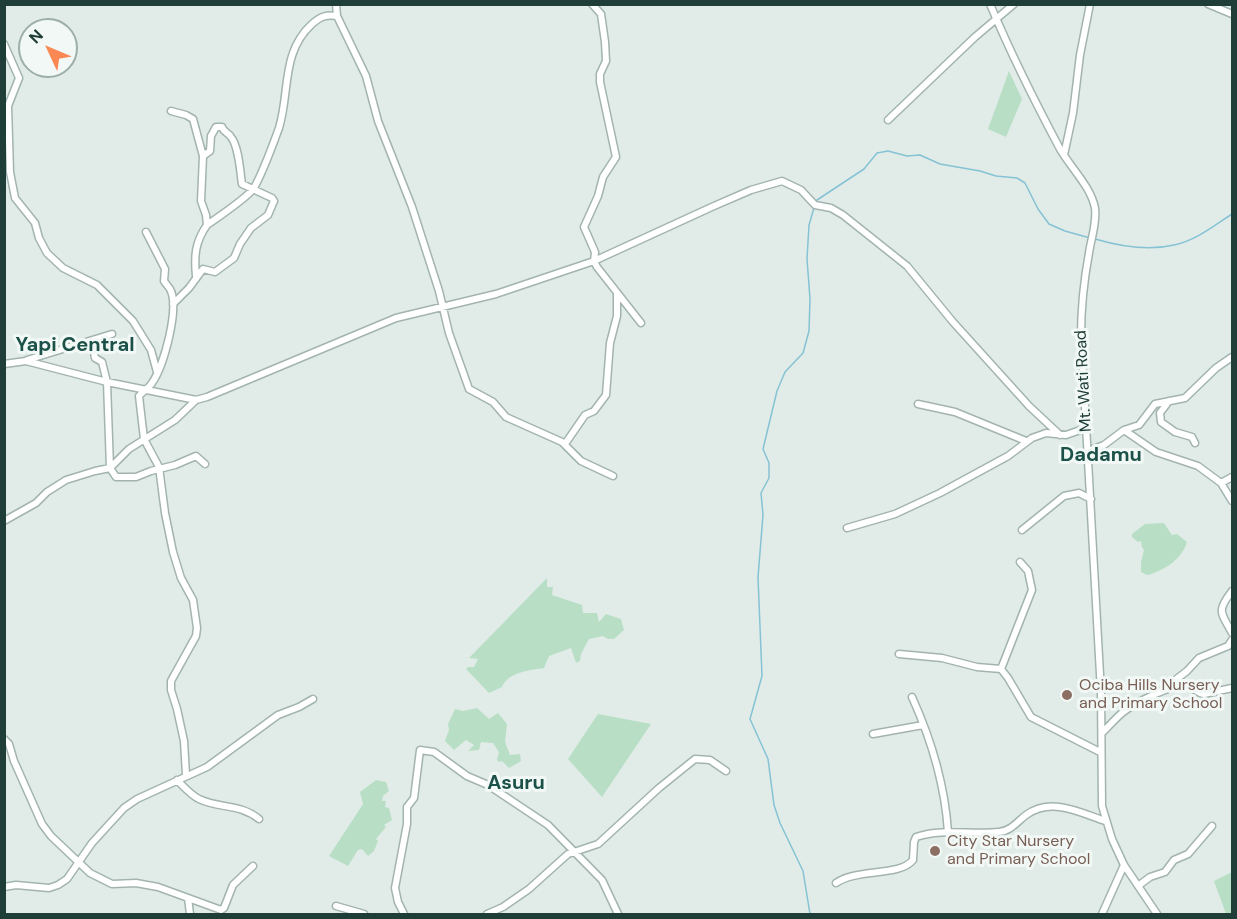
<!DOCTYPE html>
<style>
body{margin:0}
#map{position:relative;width:1237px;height:919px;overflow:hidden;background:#e1ece8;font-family:"DM Sans",sans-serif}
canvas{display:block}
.frame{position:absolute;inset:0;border:6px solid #203e38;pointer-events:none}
.north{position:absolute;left:18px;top:18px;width:60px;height:60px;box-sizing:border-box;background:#f1f8f5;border:2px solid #9daea9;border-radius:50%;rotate:314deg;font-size:16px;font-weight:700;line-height:24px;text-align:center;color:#203e38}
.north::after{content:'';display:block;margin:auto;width:21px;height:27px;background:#f98852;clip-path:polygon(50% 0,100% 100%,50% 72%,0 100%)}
</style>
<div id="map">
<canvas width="1237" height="919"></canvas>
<div class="frame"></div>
<div class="north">N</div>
</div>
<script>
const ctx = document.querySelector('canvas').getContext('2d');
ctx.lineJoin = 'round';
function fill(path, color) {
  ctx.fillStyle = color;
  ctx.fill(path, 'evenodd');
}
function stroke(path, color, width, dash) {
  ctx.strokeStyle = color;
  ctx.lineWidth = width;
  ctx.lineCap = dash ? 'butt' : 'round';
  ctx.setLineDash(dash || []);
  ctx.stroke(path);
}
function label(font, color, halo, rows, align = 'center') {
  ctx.font = font + ' "DM Sans",sans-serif';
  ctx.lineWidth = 6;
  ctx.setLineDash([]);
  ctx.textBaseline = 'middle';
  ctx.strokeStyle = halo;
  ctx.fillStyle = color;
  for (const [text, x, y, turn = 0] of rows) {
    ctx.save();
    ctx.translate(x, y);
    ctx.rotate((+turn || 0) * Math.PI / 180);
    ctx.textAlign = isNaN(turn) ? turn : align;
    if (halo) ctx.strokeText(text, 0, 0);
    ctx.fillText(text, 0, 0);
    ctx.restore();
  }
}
const green = new Path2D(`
 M 1009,71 L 1022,99 L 1006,137 L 988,129 Z
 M 1164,523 L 1172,535 L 1177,534 L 1187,542 C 1182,559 1164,571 1147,575 L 1141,572 L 1141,562 L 1144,550 L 1142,547 L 1141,541 L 1138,542 L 1132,537 L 1132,534 L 1145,524 Z
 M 547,578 L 547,587 L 553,587 L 552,595 L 582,605 L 583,613 L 597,613 L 599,622 L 606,614 L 621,619 L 624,630 L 614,639 L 608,639 L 603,636 L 589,639 L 581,654 L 580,661 L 576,663 L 571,648 L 549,656 L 544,668 C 530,670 508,672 502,687 L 489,693 L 466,669 L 468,667 L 474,667 L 478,659 L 469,658 Z
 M 477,708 L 489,719 L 498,713 L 507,724 L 505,742 L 510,755 L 520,754 L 521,761 L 509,768 L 502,761 L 499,762 L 497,760 L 499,752 L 493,743 L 481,742 L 479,750 L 468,751 L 474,745 L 466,740 L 454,750 L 445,741 L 449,730 L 448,724 L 455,709 L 463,711 Z
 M 598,714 L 651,724 L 602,797 L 568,759 Z
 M 376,780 L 386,782 L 389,791 L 383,796 L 382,801 L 386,801 L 385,807 L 389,808 L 392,820 L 384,825 L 386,827 L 376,839 L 378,841 L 374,851 L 368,856 L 362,849 L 358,850 L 348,866 L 329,856 L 363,804 L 360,792 Z
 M 1232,872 L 1232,914 L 1226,914 L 1214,881 Z`);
const stream = new Path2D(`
 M 816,203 L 817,200 L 864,169 L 877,153 L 888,151 L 907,156 L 920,155 L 940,164 L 980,171 L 996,176 L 1017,178 L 1025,183 L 1038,209 L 1049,224 L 1065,231 L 1090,238
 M 1095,239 C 1119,246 1149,251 1174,245 C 1195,241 1215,225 1232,214
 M 810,914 L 803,871 L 780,823 L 774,805 L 768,759 L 750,719 L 762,676 L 758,577 L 763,515 L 761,493 L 769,478 L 769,463 L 763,449 L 777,391 L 785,372 L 803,353 L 809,331 L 810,299 L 807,259 L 809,225 L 814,208`);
const minor = new Path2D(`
 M 336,4 L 337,16 L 366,76 L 378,121 L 412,207 L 439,291 L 449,333 L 469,389 L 493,402 L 506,417 L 562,442 L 581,461 L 613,476
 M 592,4 L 601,14 L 605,42 L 606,61 L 600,74 L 600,82 L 616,157 L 603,177 L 598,196 L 584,227 L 595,252 L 594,261 L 597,267 L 641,323
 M 990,4 C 1011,54 1035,102 1060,149 C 1071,168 1091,187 1095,208 C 1097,224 1091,238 1089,253 C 1084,280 1081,308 1081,336 L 1101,692 L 1102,806 L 1112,839 L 1124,865 L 1157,914
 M 1208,4 L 1232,14
 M 4,44 L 19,78 L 8,106 L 10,172 L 15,198 L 35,223 L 39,238 L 47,253 L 63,268 L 97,285 L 133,321 L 151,350 L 157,372
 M 171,111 L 186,115 L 193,119 L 203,156 L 201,201 L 206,215 L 207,225
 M 888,120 L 975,37 L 1014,4
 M 1064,155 L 1073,113 L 1080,55 L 1090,4
 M 146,232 L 165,269 L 164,281 C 166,284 168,286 170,289 C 180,307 164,366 152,383 C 149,388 143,391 139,396 L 144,439 L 159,467 L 165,513 L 173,552 L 181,578 L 193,600 L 197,628 L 196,636 L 171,681 L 171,690 L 177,709 L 184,741 L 186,775
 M 196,276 C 194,256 195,242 207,225 C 217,218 248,197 254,188 C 264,170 272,147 279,128 C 290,92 281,52 312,24 C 320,17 326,14 337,16
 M 173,304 L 189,288 L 203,269 L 215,272 L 234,258 L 240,244 L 251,228 L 268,215 L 274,201 L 272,198 L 242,184 C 240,171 239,147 231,137 C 228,132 224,133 222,127 L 216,127 L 211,136 L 210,151 L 203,156
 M 27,360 L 112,334
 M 4,364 L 26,361 L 107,382 L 196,400 L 207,397 L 396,318 L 496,294 L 594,261 L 714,206 L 751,190 L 782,181 L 801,190 L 815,205 L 831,208 L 843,215 L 907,266 L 953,322 L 1029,406 L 1060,435
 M 196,400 L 175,420 L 129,449 L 110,468 L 116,477 L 136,477 L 151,471 L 175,465 L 196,456 L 205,464
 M 1169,401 L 1160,413 L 1161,422 L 1175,432 L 1192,437 L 1195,443
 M 918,404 L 955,412 L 1026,441
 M 1124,430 L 1139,425 L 1155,404 L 1185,398 L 1216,368 L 1232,357
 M 565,444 L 585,415 L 594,411 L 606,395 L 610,343 L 617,316 L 617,293
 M 1088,451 L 1104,445 L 1124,430 L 1156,452 L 1198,466 L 1221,483 L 1232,501
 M 1221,483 L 1232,477
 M 4,521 L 36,503 L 47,492 L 66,480 L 95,471 L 110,468 L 107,382 L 102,362 L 95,358 L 92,341
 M 847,528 L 895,514 L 940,493 L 1008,456 L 1032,438 L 1046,433 L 1066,435 L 1086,428
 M 1022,530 L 1064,496 L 1079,493 L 1091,499
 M 1232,591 C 1216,612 1221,612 1232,633
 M 899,654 L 942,658 L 977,667 L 1001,669 L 1008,678 L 1031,717 L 1100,752
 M 1001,669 L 1032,590 L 1028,571 L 1020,562
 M 1161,691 L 1187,671 L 1199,658 L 1228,646 L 1232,640
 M 912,697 C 931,739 945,786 948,832
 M 1102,733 C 1108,727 1115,719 1122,713 C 1136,702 1170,685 1187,685 L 1200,693 L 1204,694 L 1232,688
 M 873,734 L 923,725
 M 4,739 L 9,744 L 14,761 L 42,824 L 51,836 L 90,873 L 112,884 L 136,883 L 158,887 L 221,910 L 224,908 L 233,885 L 253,866
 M 177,780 C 184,787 191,795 199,799 C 220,809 239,803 259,819
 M 836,883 C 858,868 899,877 913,860 L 914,842 L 916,837 C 943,828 972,835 999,832 C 1011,831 1018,821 1026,815 C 1051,797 1079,812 1105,821
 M 1138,886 L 1150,877 L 1165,872 L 1174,860 L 1188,854 L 1212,826
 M 4,887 L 16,885 L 49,888 L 58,885 L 67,879 L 92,843 L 124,808 L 137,799 L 207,767 L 278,715 L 299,707 L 313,699
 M 188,898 L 190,914
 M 336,906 L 364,914
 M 404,914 L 398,902 L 395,888 L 407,824 L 407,807 L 414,798 L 420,750 L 434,752 L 467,776 L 488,785 L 548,825 L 602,880 L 618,914
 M 487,914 L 503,907 L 529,889 L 568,854 L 598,844 L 659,788 L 695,759 L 710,760 L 726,771
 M 1102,914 L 1124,865`);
const markers = [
 [1067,695,6,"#8d6e63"],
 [935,851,6,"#8d6e63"]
];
const streetNames = [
 ["Mt. Wati Road",1084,381,-93]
];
const educationNames = [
 ["Ociba Hills Nursery",1079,686],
 ["and Primary School",1079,704],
 ["City Star Nursery",947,842],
 ["and Primary School",947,860]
];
const quarterNames = [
 ["Yapi Central",75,346],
 ["Dadamu",1101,456],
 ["Asuru",516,784]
];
fill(green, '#b8dfc5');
stroke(stream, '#85c2d4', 1.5);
stroke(minor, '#a3b4b0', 9);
stroke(minor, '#fff', 6);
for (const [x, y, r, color] of markers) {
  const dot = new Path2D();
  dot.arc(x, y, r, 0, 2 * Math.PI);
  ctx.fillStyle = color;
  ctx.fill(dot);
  stroke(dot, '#f1f8f5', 2);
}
label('16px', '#203e38', '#f1f8f5', streetNames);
label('16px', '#785e54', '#f1f8f5', educationNames, 'left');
label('bold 20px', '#1b5148', '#f1f8f5', quarterNames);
</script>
